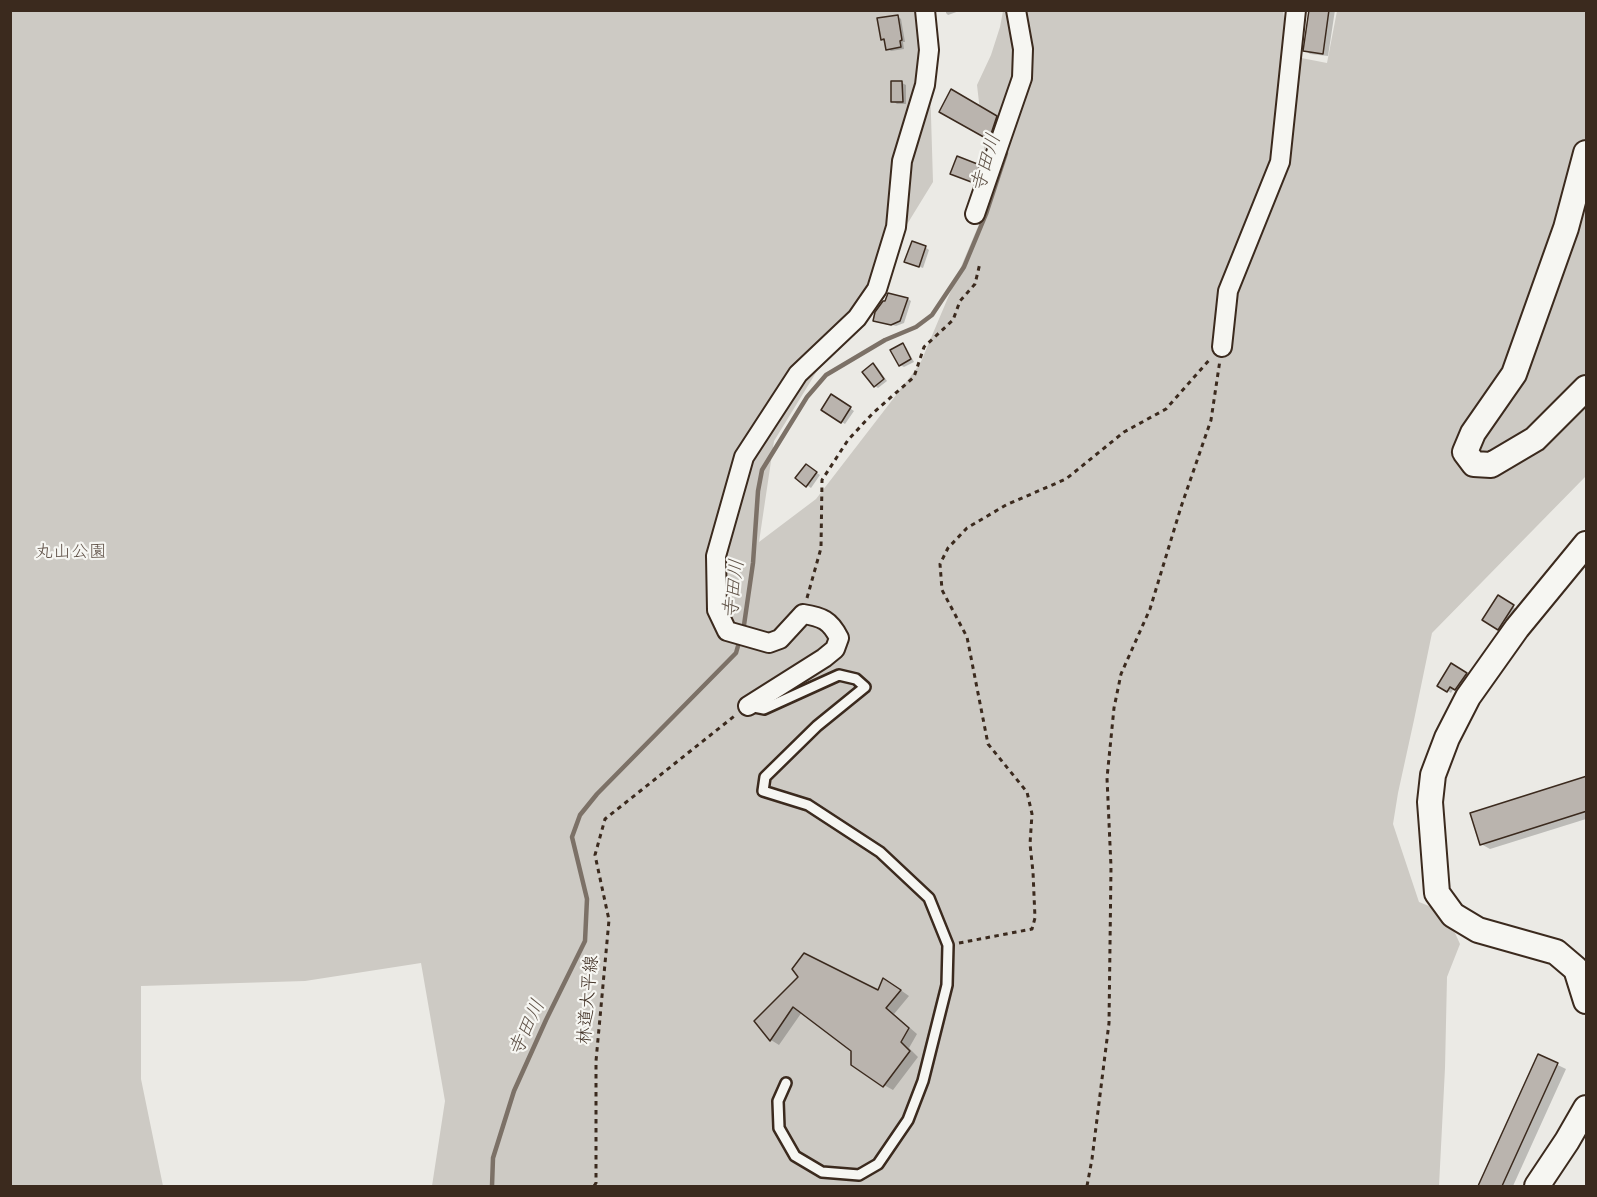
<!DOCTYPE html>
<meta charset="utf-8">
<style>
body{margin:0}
#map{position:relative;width:1597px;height:1197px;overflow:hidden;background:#ebeae5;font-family:"Comic Neue",sans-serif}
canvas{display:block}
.frame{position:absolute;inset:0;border:12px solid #3b2a1e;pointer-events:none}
</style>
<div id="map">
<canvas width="1597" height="1197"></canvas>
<div class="frame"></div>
</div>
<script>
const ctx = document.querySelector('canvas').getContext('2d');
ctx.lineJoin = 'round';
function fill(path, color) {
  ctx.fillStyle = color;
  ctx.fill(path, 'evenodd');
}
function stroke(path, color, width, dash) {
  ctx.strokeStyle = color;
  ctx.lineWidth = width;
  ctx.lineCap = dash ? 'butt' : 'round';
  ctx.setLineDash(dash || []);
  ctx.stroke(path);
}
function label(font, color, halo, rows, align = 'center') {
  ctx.font = font + ' "Comic Neue","Klee One",sans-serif';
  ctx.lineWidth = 4.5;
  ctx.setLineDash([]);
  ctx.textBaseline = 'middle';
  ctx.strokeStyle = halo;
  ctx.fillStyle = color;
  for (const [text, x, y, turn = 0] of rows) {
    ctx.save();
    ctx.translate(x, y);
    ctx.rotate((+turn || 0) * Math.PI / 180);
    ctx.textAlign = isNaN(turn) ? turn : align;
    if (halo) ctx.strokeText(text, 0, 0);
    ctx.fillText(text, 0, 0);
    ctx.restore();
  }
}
const green = new Path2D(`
 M 11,11 L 925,11 L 929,50 L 933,182 L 774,441 L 759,542 L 816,499 L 920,364 L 990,198 L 977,85 L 991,55 L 1000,27 L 1003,11 L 1283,11 L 1291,56 L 1327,63 L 1337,11 L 1586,11 L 1586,476 L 1432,633 L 1414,720 L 1398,793 L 1393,824 L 1419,902 L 1446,913 L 1460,944 L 1447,977 L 1445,1068 L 1439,1186 L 432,1186 L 445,1101 L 421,963 L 305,981 L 141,986 L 141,1079 L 163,1186 L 11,1186 Z`);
const shadow = new Path2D(`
 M 946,10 L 962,10 L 948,15 L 946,13 Z
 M 1311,10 L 1335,10 L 1328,56 L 1310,54 L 1305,50 Z
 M 897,16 L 901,19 L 905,42 L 903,42 L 904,49 L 891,51 L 888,49 L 886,41 L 882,39 Z
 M 902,83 L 906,85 L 906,104 L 897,104 L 893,101 Z
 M 952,91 L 1003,121 L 995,142 L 941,112 Z
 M 979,167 L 983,169 L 978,184 L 956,176 Z
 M 925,247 L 929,250 L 923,268 L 910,263 Z
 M 908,299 L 911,301 L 904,323 L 896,326 L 875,320 Z
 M 903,345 L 906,347 L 914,362 L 904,367 L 900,365 Z
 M 873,365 L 877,367 L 887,381 L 878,388 L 875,386 Z
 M 832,396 L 854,411 L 845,424 L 823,409 Z
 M 810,468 L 820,475 L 811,488 L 797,478 Z
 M 1499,597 L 1516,609 L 1502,631 L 1484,620 Z
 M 1451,665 L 1470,676 L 1460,691 L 1454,688 L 1451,693 L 1439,685 Z
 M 1586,778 L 1586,819 L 1490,849 L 1481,844 Z
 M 800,977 L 879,992 L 892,984 L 909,996 L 894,1014 L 917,1034 L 909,1048 L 918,1057 L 893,1090 L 884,1085 L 852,1050 L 802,1012 L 779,1045 L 771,1040 L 756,1021 Z
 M 1539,1056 L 1566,1069 L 1513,1186 L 1480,1186 Z`);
const stream = new Path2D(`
 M 743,632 L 753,563 L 758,491 L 762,470 L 807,397 L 826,375 L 885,340 L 916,327 L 932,315 L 964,267 L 986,214 L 1006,153
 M 492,1186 L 493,1158 L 514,1091 L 546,1020 L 585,941 L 587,899 L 572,837 L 580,815 L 597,794 L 736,653 L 740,639`);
const building = new Path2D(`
 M 1309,10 L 1329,10 L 1323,54 L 1303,51 Z
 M 898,15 L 902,40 L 900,41 L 901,47 L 886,50 L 884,39 L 881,40 L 877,18 Z
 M 891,81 L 902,81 L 903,102 L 891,102 Z
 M 951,89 L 997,116 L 989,140 L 939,112 Z
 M 957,156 L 980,165 L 974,183 L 950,174 Z
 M 912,241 L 926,246 L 919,267 L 904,262 Z
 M 888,293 L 908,298 L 900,321 L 891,325 L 873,321 L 875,312 L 883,301 L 885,301 Z
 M 903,343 L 911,359 L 899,366 L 890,350 Z
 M 873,363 L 884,379 L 874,387 L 862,372 Z
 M 831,394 L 851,407 L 841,423 L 821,410 Z
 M 806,464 L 817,472 L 806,487 L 795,478 Z
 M 1498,595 L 1514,605 L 1498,630 L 1482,620 Z
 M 1451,663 L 1467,673 L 1455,690 L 1450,687 L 1447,692 L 1437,686 Z
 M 1587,776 L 1587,811 L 1480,845 L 1470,813 Z
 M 804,953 L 878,990 L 883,978 L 901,990 L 886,1008 L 909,1028 L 901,1042 L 910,1051 L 883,1087 L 851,1065 L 851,1051 L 793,1007 L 770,1041 L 754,1021 L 798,977 L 792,969 Z
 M 1538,1054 L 1558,1063 L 1502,1186 L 1478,1186 Z`);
const path = new Path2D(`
 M 807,598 L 821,548 L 822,480 L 848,440 L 873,413 L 914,377 L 924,347 L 953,320 L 960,301 L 975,284 L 980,263
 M 959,943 L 1032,929 L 1035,918 L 1033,872 L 1030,844 L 1032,814 L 1027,792 L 988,744 L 967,637 L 942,590 L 940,564 L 948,548 L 967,528 L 1006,505 L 1066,479 L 1124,432 L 1166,409 L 1211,358
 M 594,1186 L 596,1183 L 596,1061 L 609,920 L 595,855 L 605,819 L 737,714
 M 1087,1186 L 1092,1159 L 1109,1023 L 1111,867 L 1107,778 L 1114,708 L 1121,674 L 1150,609 L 1181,507 L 1211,420 L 1220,360`);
const lane = new Path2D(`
 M 749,706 L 764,709 L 839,675 L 856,679 L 865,687 L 817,726 L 765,777 L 763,791 L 808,805 L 880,852 L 929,898 L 948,945 L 947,985 L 923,1081 L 908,1120 L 878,1164 L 859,1175 L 822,1172 L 795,1156 L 779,1128 L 778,1101 L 786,1083`);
const street = new Path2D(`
 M 975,214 L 1022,78 L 1023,49 L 1016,10
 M 1222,347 L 1228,291 L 1280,162 L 1296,10
 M 748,706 L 824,658 L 835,649 L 839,638 C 830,620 822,617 803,614 L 780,639 L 769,643 L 727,631 L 717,610 L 716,556 L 744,457 L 798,374 L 857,318 L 877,289 L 896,227 L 902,161 L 925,85 L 929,50 L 925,10`);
const secondary = new Path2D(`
 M 1586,153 L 1566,228 L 1514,374 L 1473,433 L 1465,452 L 1474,464 L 1491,465 L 1535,439 L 1586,388
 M 1586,544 L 1517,628 L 1468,697 L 1447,738 L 1433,775 L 1430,802 L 1437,893 L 1453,915 L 1478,930 L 1556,952 L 1576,969 L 1586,1001
 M 1537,1186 L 1567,1141 L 1586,1108`);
const parkNames = [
 ["丸山公園",71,552]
];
const streetNames = [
 ["林道大平線",588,1000,-85]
];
const waterNames = [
 ["寺田川",986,163,-73],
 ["寺田川",734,589,-83],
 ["寺田川",527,1028,-65]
];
fill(green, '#cdcac4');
fill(shadow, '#0003');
stroke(stream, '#7c7167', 4.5);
fill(building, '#bab4ae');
stroke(building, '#3b2a1e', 1.5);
stroke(lane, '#3b2a1e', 14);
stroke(street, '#3b2a1e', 22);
stroke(secondary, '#3b2a1e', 28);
stroke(path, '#3b2a1e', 3, [4.5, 4.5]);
stroke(lane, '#f6f6f2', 9);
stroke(street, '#f6f6f2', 18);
stroke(secondary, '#f6f6f2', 24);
label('18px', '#605248', '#f6f6f2', parkNames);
label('18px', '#3b2a1e', '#f6f6f2', streetNames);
label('italic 20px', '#615449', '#f6f6f2', waterNames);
</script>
